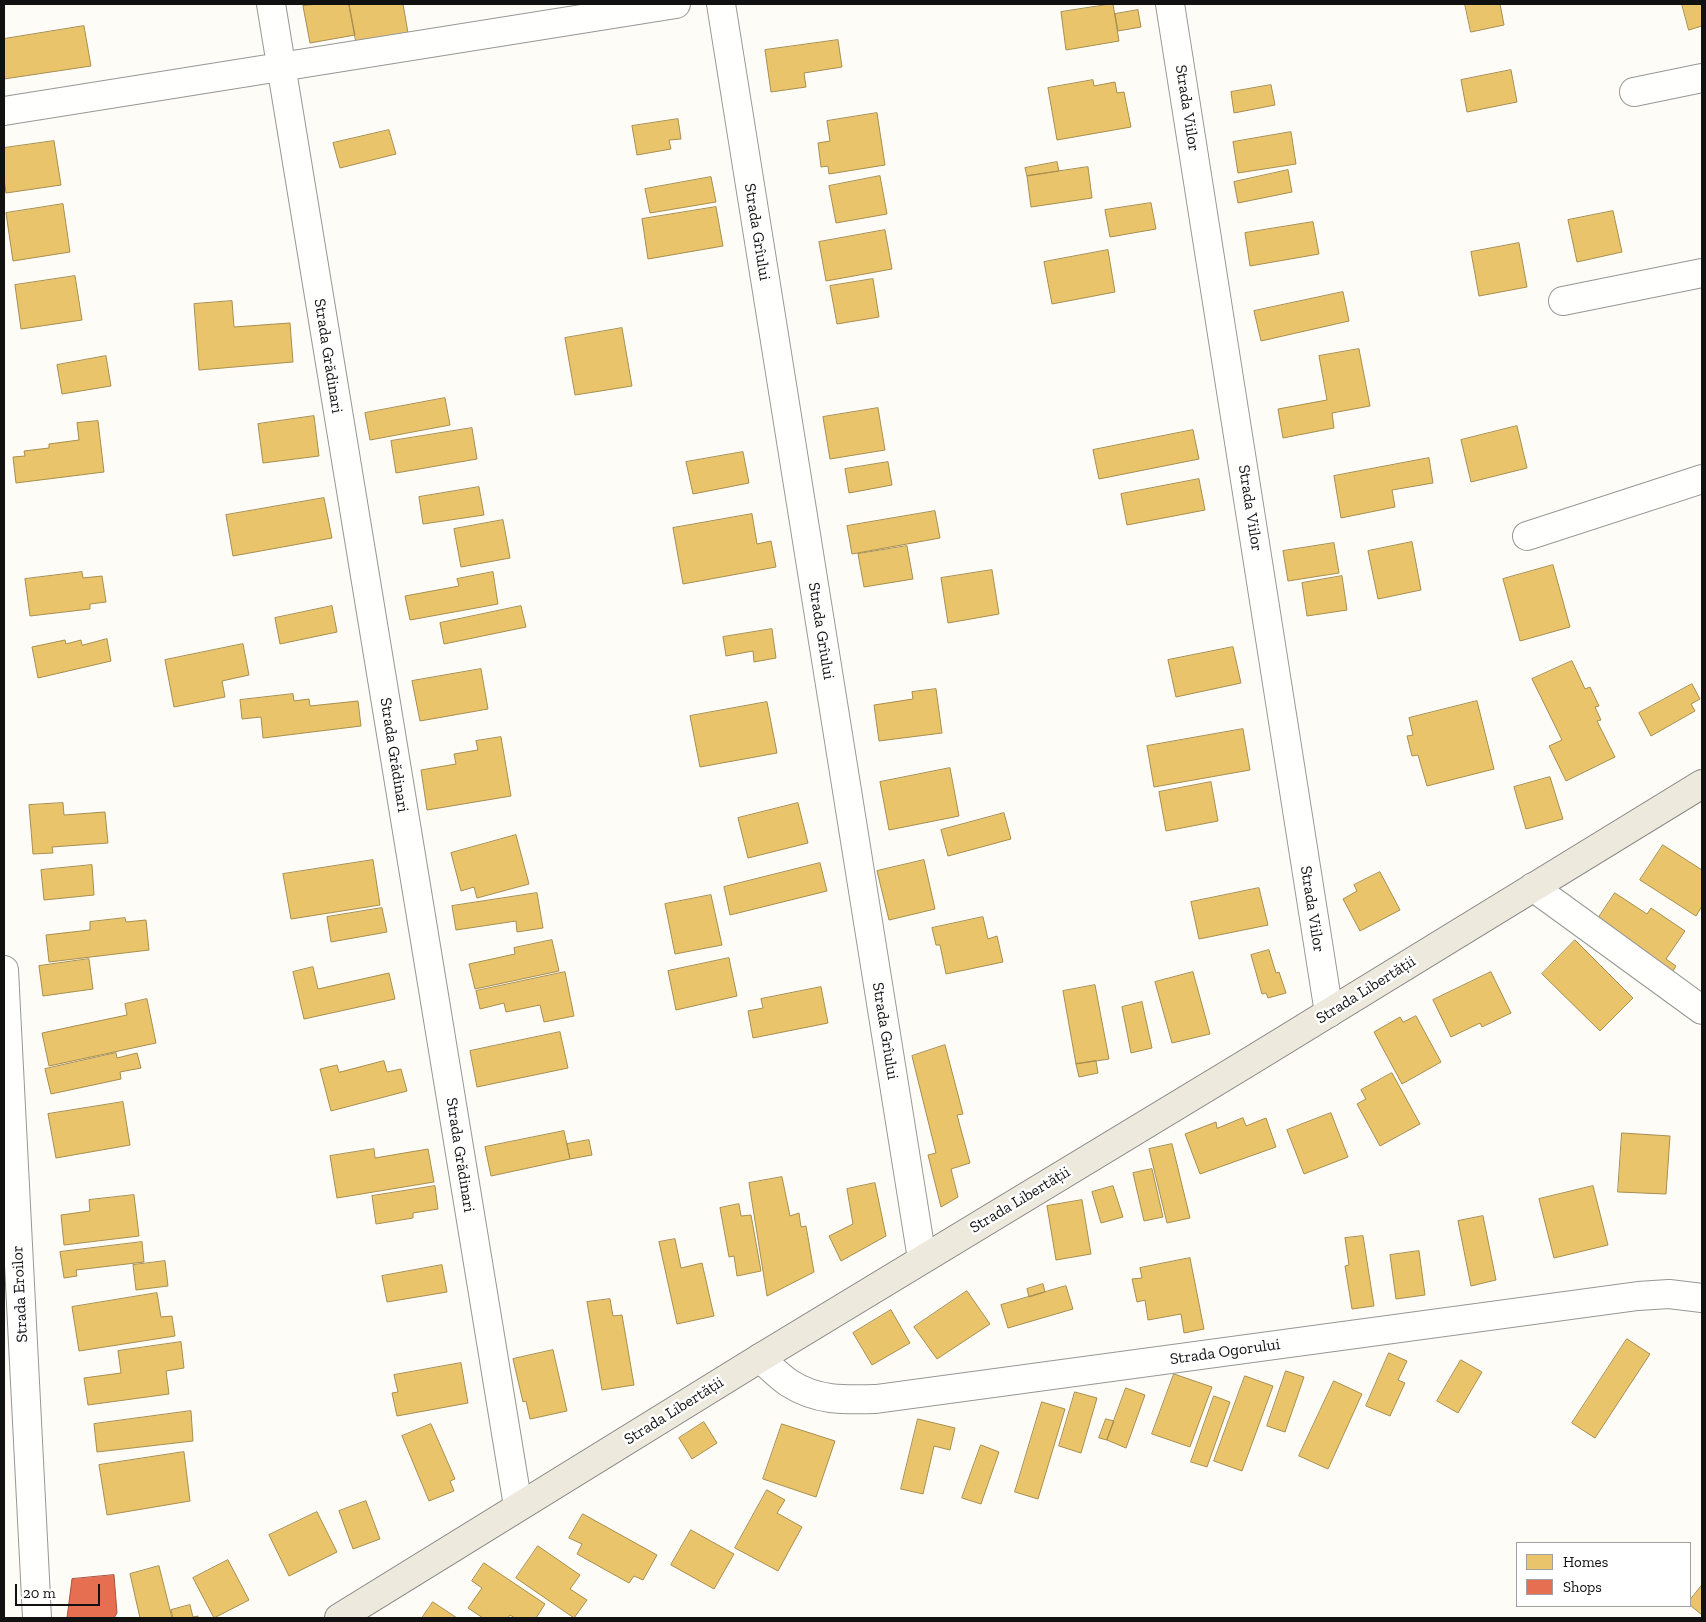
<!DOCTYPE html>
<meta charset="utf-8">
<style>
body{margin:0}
#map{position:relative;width:1706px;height:1622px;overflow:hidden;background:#fdfcf7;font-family:"Zilla Slab",serif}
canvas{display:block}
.frame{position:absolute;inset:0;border:5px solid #111;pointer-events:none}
.legend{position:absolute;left:1516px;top:1542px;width:175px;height:65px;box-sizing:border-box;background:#fff;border:1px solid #a0a0a0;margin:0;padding:6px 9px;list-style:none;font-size:15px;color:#111}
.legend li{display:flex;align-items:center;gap:10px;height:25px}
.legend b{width:25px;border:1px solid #a0a0a0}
.scale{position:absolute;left:15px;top:1584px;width:85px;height:22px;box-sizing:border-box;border:2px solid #111;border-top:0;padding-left:6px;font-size:15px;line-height:18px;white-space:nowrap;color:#111;-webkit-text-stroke:4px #fff;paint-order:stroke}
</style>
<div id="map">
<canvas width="1706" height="1622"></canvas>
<div class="frame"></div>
<ul class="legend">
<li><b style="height:14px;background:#e9c46a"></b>Homes</li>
<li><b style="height:14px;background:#e76f51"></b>Shops</li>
</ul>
<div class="scale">20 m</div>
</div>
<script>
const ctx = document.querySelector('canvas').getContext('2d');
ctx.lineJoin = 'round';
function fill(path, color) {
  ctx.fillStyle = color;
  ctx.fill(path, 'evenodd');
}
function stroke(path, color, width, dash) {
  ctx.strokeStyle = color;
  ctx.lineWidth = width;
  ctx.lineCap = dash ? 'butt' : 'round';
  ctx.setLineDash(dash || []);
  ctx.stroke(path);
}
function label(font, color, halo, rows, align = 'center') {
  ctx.font = font + ' "Zilla Slab",serif';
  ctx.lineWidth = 5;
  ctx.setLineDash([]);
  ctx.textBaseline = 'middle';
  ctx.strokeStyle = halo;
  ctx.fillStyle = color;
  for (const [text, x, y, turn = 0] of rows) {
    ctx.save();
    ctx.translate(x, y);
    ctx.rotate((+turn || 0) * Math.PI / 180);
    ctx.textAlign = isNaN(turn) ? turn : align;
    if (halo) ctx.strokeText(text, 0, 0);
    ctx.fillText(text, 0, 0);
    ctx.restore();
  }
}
const homes = new Path2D(`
 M 317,4 L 349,4 L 355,35 L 310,43 L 303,6 Z
 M 349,4 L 403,4 L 408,33 L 356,41 Z
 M 1113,4 L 1119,41 L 1066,50 L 1061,12 Z
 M 1465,4 L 1500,4 L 1504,25 L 1471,32 Z
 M 1682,4 L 1702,4 L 1702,26 L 1689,30 Z
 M 1138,10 L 1141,27 L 1118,31 L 1115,14 Z
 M 84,26 L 91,66 L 4,79 L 4,39 Z
 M 838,40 L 842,67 L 804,73 L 806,87 L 771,92 L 765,50 Z
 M 1511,70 L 1517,102 L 1467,112 L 1461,80 Z
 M 1093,80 L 1094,86 L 1115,82 L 1117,93 L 1124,92 L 1131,127 L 1057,140 L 1048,88 Z
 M 1271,85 L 1275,105 L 1234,113 L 1231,92 Z
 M 877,113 L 885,165 L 829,174 L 828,166 L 821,167 L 818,143 L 830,141 L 827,121 Z
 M 678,119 L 681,139 L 669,140 L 671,149 L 637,155 L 632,126 Z
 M 389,130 L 396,154 L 340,168 L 333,143 Z
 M 1291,132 L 1296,164 L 1238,173 L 1233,142 Z
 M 54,141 L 61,185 L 6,193 L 4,179 L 4,148 Z
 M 1057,162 L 1059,171 L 1027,176 L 1025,168 Z
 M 1088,167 L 1092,198 L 1031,207 L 1027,176 Z
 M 1288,170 L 1292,192 L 1238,203 L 1234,182 Z
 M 880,176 L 887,214 L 836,223 L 829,186 Z
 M 711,177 L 716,202 L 650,213 L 645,189 Z
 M 1151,203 L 1156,229 L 1110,237 L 1105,210 Z
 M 63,204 L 70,252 L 13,261 L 6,213 Z
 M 716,207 L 723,246 L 648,259 L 642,219 Z
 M 1613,211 L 1622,252 L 1577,262 L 1568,220 Z
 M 1313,222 L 1319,254 L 1250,266 L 1245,233 Z
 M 885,230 L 892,269 L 826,281 L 819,242 Z
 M 1519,243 L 1527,287 L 1479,296 L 1471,252 Z
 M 1108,250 L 1115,292 L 1052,304 L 1044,262 Z
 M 75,276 L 82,320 L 21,329 L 15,285 Z
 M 873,279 L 879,317 L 837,324 L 830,286 Z
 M 1343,292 L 1349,321 L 1261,341 L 1254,311 Z
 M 232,301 L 234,327 L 290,323 L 293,362 L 199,370 L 194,304 Z
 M 622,328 L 632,386 L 575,395 L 565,338 Z
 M 1359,349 L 1370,406 L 1332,413 L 1334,428 L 1283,438 L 1278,409 L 1327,400 L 1319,356 Z
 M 106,356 L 111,386 L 62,394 L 57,365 Z
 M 445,398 L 450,425 L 370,440 L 365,413 Z
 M 878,408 L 885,450 L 830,459 L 823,417 Z
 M 314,416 L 319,456 L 263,463 L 258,424 Z
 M 98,421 L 104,472 L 16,483 L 13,457 L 25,456 L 24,451 L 49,448 L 49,444 L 79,440 L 77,423 Z
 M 1517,426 L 1527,468 L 1471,482 L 1461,440 Z
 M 472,428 L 477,459 L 396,473 L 391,441 Z
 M 1193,430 L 1199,459 L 1099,479 L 1093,450 Z
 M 743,452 L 749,483 L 693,494 L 686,462 Z
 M 1429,458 L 1433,483 L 1392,490 L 1395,507 L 1341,518 L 1334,476 Z
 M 888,462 L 892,485 L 849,493 L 845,469 Z
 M 1199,479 L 1205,510 L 1127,525 L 1121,494 Z
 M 479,487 L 484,515 L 423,524 L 419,497 Z
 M 324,498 L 332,538 L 233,556 L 226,515 Z
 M 935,511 L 940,538 L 852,554 L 847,526 Z
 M 752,514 L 757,544 L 771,541 L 776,567 L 683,584 L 673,528 Z
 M 503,520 L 510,558 L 461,567 L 454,529 Z
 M 1412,542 L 1421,590 L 1378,599 L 1368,551 Z
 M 1334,543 L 1339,573 L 1288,581 L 1283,551 Z
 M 907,546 L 913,579 L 864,587 L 858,554 Z
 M 1553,565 L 1570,627 L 1520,641 L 1503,579 Z
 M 992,570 L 999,614 L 948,623 L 941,578 Z
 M 82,572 L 83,578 L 102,576 L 106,602 L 90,604 L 90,609 L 30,616 L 25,579 Z
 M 493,572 L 498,604 L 410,620 L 405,596 L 459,586 L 457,579 Z
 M 1342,576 L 1347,610 L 1307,616 L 1302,583 Z
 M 332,606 L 337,632 L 280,644 L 275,618 Z
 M 521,606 L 526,627 L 444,644 L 440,623 Z
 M 772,629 L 776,658 L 754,662 L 753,651 L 726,656 L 723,637 Z
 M 107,639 L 111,661 L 38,678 L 32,647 L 65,640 L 66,644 L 81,640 L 82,645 Z
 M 243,644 L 249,675 L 222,681 L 225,697 L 174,707 L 165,660 Z
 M 1233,647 L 1241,683 L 1176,697 L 1168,660 Z
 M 1572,661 L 1585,689 L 1590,687 L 1599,706 L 1595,707 L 1601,720 L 1597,721 L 1615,757 L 1566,781 L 1549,746 L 1562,740 L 1532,679 Z
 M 481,669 L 488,709 L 420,721 L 412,681 Z
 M 1692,684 L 1700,699 L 1691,704 L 1695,711 L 1651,736 L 1639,713 Z
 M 936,689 L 942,733 L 879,741 L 874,705 L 913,699 L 912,692 Z
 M 293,694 L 294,701 L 309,699 L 310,706 L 358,701 L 361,726 L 263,738 L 261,717 L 242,719 L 240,700 Z
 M 1477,701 L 1494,769 L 1427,786 L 1418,755 L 1412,756 L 1407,736 L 1413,735 L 1409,718 Z
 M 767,702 L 777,753 L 700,767 L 690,716 Z
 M 1243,729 L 1250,770 L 1154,787 L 1147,746 Z
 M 501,737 L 511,796 L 427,810 L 421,770 L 456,764 L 454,754 L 478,750 L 476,741 Z
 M 950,768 L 959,816 L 889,830 L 880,782 Z
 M 1550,777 L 1563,819 L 1526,829 L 1514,787 Z
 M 1211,782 L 1218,821 L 1166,831 L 1159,792 Z
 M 63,803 L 64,815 L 105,812 L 108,843 L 52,847 L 53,853 L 33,854 L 29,805 Z
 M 798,803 L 808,843 L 748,858 L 738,818 Z
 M 1004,813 L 1011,839 L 948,856 L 941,830 Z
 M 516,835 L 529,884 L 477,898 L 474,887 L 461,891 L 451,853 Z
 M 1663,845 L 1702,870 L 1702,906 L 1696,916 L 1640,880 Z
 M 373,860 L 380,905 L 291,919 L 283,874 Z
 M 924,860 L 935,909 L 889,920 L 877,871 Z
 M 820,863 L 827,891 L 730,915 L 724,887 Z
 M 92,865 L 94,895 L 44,900 L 41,870 Z
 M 1380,872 L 1400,910 L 1360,931 L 1343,899 L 1357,891 L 1354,885 Z
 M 1259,888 L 1268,925 L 1199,939 L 1191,902 Z
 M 537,893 L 543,928 L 517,932 L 516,921 L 456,930 L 452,906 Z
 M 1615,893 L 1647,914 L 1651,908 L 1685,931 L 1666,959 L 1676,966 L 1669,977 L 1593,926 Z
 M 711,895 L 722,945 L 675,954 L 665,904 Z
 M 382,908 L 387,932 L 331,942 L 327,917 Z
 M 983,917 L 988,939 L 997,936 L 1003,962 L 946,974 L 940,945 L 936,945 L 932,928 Z
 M 125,918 L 126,922 L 146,920 L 149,950 L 49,962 L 46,935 L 90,930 L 90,922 Z
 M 552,940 L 559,971 L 475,989 L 469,964 L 515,954 L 514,948 Z
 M 1575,940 L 1633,998 L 1600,1031 L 1542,974 Z
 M 1269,950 L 1276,973 L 1279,972 L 1286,993 L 1268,998 L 1266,993 L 1262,994 L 1251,955 Z
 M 729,958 L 737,996 L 676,1010 L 668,971 Z
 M 89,959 L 93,989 L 43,996 L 39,966 Z
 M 313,967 L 318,989 L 389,973 L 395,999 L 304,1019 L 293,972 Z
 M 565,972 L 574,1016 L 544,1022 L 540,1005 L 506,1012 L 504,1003 L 480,1009 L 476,991 Z
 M 1193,972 L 1210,1034 L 1172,1043 L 1155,982 Z
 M 1491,972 L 1511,1013 L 1482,1027 L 1480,1023 L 1451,1037 L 1433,1000 Z
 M 1095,985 L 1109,1059 L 1076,1064 L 1063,991 Z
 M 821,987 L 828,1023 L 753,1038 L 748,1011 L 763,1008 L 761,999 Z
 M 147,999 L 156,1043 L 49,1066 L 42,1033 L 127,1015 L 125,1004 Z
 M 1142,1002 L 1152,1048 L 1131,1053 L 1122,1007 Z
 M 1416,1016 L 1441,1062 L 1402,1084 L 1374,1032 L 1400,1017 L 1403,1022 Z
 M 560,1032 L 568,1068 L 477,1087 L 470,1051 Z
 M 945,1045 L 963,1114 L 957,1115 L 970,1163 L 951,1169 L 958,1197 L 941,1207 L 928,1155 L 936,1153 L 912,1056 Z
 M 116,1053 L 117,1058 L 137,1053 L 141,1068 L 120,1072 L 121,1079 L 51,1094 L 45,1069 Z
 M 384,1061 L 387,1072 L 401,1069 L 407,1091 L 331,1111 L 320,1069 L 337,1065 L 339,1072 Z
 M 1096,1061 L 1098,1073 L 1079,1077 L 1076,1064 Z
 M 1392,1073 L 1420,1124 L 1380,1146 L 1357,1104 L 1366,1099 L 1361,1090 Z
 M 123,1102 L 130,1145 L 56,1158 L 48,1114 Z
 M 1331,1113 L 1348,1157 L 1304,1174 L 1287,1130 Z
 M 1243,1118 L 1246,1126 L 1266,1118 L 1276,1147 L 1200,1174 L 1185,1134 L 1216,1122 L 1217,1128 Z
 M 564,1131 L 570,1159 L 491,1176 L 485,1147 Z
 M 1622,1133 L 1670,1136 L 1666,1194 L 1618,1192 Z
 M 589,1140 L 592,1155 L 570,1159 L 567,1144 Z
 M 1172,1144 L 1190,1218 L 1167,1223 L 1149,1149 Z
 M 374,1149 L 375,1158 L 428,1149 L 434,1182 L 337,1198 L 330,1156 Z
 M 1152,1169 L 1163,1217 L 1144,1221 L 1133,1173 Z
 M 782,1177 L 790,1216 L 799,1213 L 801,1227 L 806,1226 L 814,1272 L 767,1296 L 749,1183 Z
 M 875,1183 L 886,1236 L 841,1261 L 829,1236 L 853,1224 L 847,1189 Z
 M 435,1186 L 438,1209 L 413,1213 L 413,1218 L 376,1224 L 372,1196 Z
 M 1113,1186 L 1123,1217 L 1101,1223 L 1092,1192 Z
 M 1593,1186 L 1608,1245 L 1554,1258 L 1539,1199 Z
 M 134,1195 L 139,1236 L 64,1245 L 61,1215 L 90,1211 L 89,1200 Z
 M 1082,1200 L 1091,1254 L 1056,1260 L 1047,1206 Z
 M 739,1204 L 741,1216 L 751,1215 L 761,1271 L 737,1276 L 734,1256 L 729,1257 L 720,1208 Z
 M 1483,1216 L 1496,1280 L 1471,1286 L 1458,1221 Z
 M 1363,1236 L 1374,1306 L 1352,1309 L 1345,1266 L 1349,1265 L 1345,1238 Z
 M 675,1239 L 681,1268 L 702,1263 L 714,1316 L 677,1324 L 659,1242 Z
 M 142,1242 L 144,1262 L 76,1270 L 77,1276 L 64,1278 L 60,1252 Z
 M 1419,1251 L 1425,1295 L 1396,1299 L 1390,1255 Z
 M 1190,1258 L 1204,1329 L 1184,1333 L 1181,1314 L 1148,1320 L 1145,1300 L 1137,1302 L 1132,1279 L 1142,1278 L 1140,1268 Z
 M 165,1261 L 168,1286 L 136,1290 L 133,1265 Z
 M 442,1265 L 447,1292 L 387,1302 L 382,1276 Z
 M 1043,1284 L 1045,1292 L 1029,1297 L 1027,1289 Z
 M 1066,1286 L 1073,1309 L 1008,1328 L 1001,1305 Z
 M 967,1291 L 990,1324 L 937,1359 L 914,1327 Z
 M 157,1293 L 161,1317 L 172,1316 L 175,1336 L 79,1351 L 72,1307 Z
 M 610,1299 L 613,1316 L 622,1315 L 634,1385 L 602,1390 L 587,1302 Z
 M 891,1310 L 910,1343 L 872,1365 L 853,1333 Z
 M 1627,1339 L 1650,1354 L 1595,1438 L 1572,1423 Z
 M 181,1342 L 184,1368 L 166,1371 L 169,1394 L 88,1405 L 84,1378 L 121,1373 L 118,1351 Z
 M 553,1350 L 567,1411 L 530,1419 L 526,1401 L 523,1402 L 513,1359 Z
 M 1389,1353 L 1407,1361 L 1398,1380 L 1405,1383 L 1390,1416 L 1366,1406 Z
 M 1461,1360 L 1482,1372 L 1458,1413 L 1437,1401 Z
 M 461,1363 L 468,1403 L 397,1416 L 392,1393 L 398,1392 L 394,1375 Z
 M 1286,1371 L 1304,1377 L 1285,1432 L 1267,1426 Z
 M 1174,1374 L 1212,1387 L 1190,1447 L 1152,1434 Z
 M 1245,1376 L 1273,1386 L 1242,1471 L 1214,1461 Z
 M 1334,1381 L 1362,1394 L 1328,1469 L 1299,1456 Z
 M 1126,1388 L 1145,1395 L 1126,1448 L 1107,1440 Z
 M 1075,1392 L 1097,1398 L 1081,1453 L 1059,1446 Z
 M 1214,1396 L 1230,1402 L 1207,1467 L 1191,1462 Z
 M 1042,1402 L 1065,1409 L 1038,1499 L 1015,1492 Z
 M 191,1411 L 193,1441 L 97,1452 L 94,1424 Z
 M 918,1419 L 955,1428 L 950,1450 L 934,1446 L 923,1494 L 901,1489 Z
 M 1106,1419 L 1114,1421 L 1107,1440 L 1099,1438 Z
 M 704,1422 L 717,1443 L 692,1459 L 679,1438 Z
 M 431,1424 L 455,1479 L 450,1481 L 454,1491 L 429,1501 L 402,1436 Z
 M 782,1424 L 835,1441 L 816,1497 L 763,1479 Z
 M 981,1445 L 999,1452 L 981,1504 L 962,1498 Z
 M 184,1452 L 190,1501 L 107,1515 L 99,1465 Z
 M 767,1490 L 785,1500 L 777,1513 L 802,1527 L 778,1571 L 735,1548 Z
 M 366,1501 L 380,1539 L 353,1549 L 339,1511 Z
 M 317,1512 L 337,1552 L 289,1576 L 269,1535 Z
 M 583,1514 L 657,1555 L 643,1580 L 634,1576 L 629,1583 L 577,1554 L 582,1544 L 569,1538 Z
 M 691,1530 L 734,1554 L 714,1589 L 671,1565 Z
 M 538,1546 L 580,1575 L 570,1589 L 587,1600 L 574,1618 L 516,1578 Z
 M 228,1560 L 249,1600 L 214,1618 L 193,1578 Z
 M 484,1563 L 545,1604 L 536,1618 L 515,1618 L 510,1615 L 508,1618 L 483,1618 L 468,1608 L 482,1588 L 472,1581 Z
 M 159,1566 L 172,1618 L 140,1618 L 130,1574 Z
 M 1702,1585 L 1702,1615 L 1690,1605 L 1690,1600 Z
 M 433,1602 L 457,1618 L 422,1618 Z
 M 190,1605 L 193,1617 L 198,1616 L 198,1618 L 173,1618 L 171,1610 Z`);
const shops = new Path2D(`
 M 114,1575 L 117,1613 L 114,1618 L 67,1618 L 72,1579 Z`);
const minor = new Path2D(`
 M 271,4 L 518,1506
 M 721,4 L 922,1259
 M 1170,4 L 1329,1013
 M 1634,92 L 1702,78
 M 4,111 L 676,4
 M 1563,301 L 1702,273
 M 1527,536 L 1702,479
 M 1533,887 L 1702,1010
 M 4,970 L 37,1618
 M 760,1358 C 769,1366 779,1376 789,1383 C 817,1401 844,1400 876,1399 L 1638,1296 L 1669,1294 L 1702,1298`);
const major = new Path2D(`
 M 339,1618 L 760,1358 L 1247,1063 L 1702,784`);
const streetNames = [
 ["Strada Viilor",1187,108,81],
 ["Strada Grîului",757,232,81],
 ["Strada Grădinari",328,356,81],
 ["Strada Viilor",1250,508,81],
 ["Strada Grîului",821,631,81],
 ["Strada Grădinari",394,755,81],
 ["Strada Viilor",1312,909,81],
 ["Strada Libertății",1366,990,-32],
 ["Strada Grîului",885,1031,81],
 ["Strada Grădinari",460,1155,81],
 ["Strada Libertății",1020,1200,-31],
 ["Strada Eroilor",20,1294,-93],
 ["Strada Ogorului",1225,1352,-8],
 ["Strada Libertății",674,1411,-32]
];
fill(homes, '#e9c46a');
stroke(homes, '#a88e4f', 1);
fill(shops, '#e76f51');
stroke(shops, '#a7533e', 1);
stroke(minor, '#979795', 30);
stroke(major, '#858482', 30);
stroke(minor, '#fffffe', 28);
stroke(major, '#ede9dc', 28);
label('16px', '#111', '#fff', streetNames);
</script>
